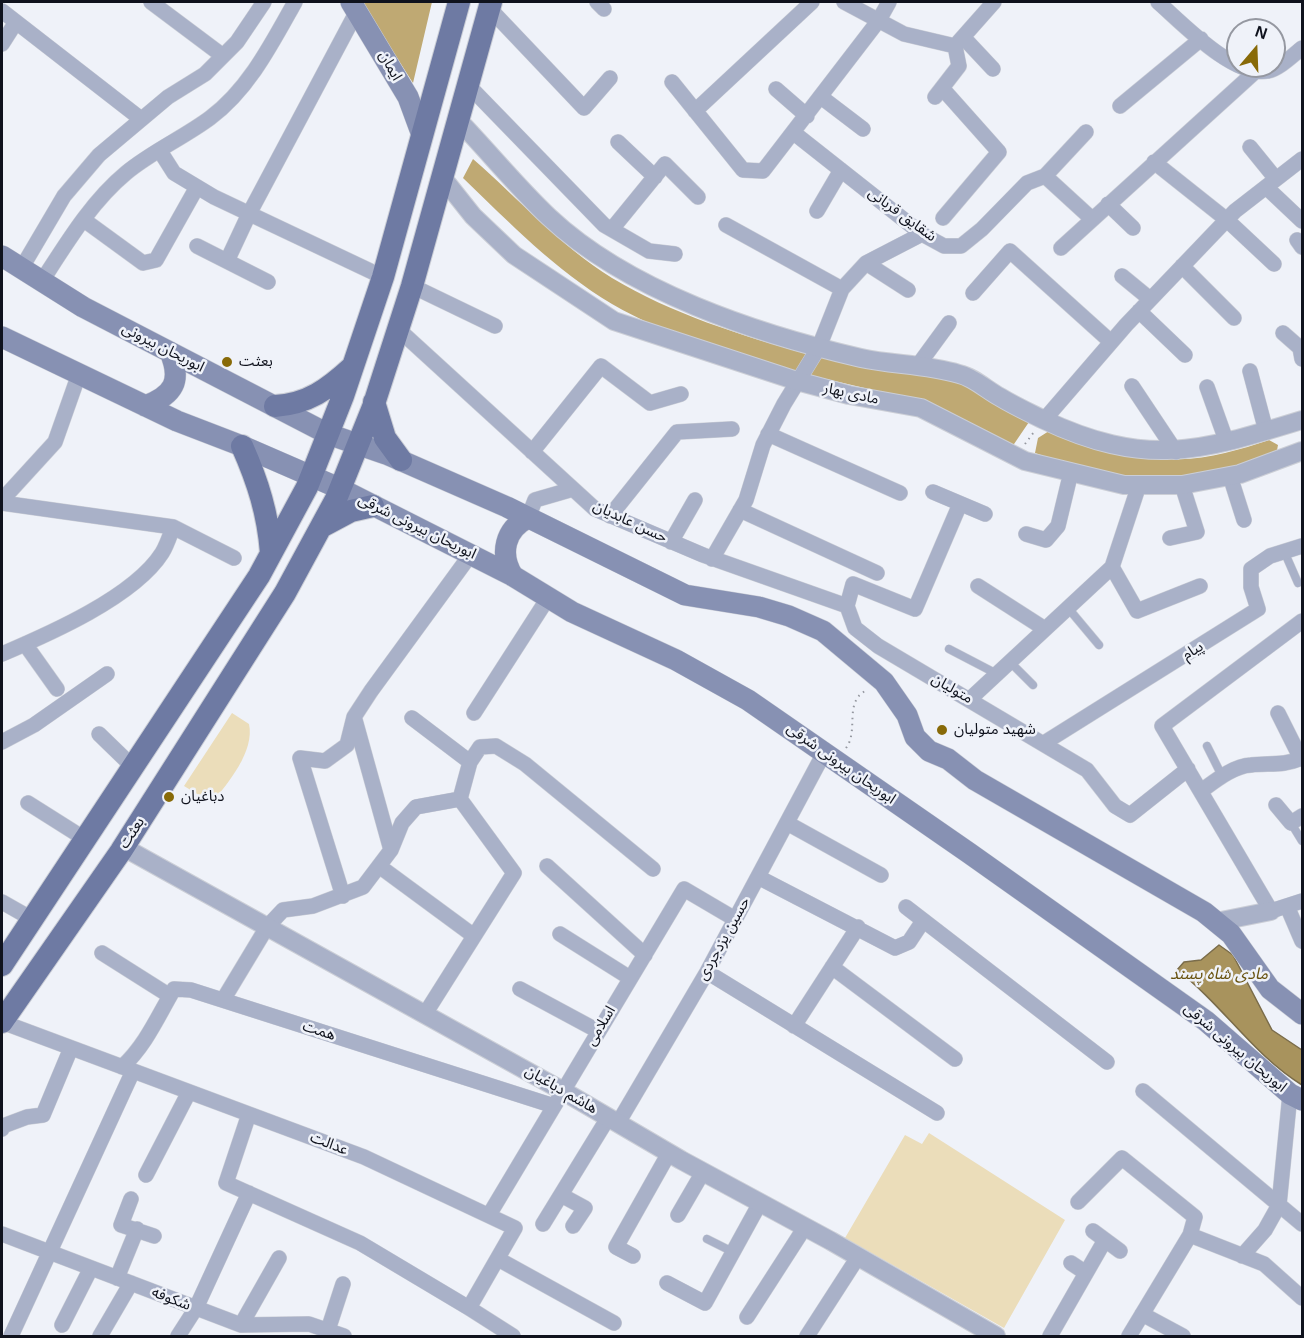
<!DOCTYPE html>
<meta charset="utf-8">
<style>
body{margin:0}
#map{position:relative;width:1304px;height:1338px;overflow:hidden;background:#eff2f9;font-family:Arial,sans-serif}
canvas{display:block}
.frame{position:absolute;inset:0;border:3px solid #0f121d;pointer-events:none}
.north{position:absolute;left:1226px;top:18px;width:60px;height:60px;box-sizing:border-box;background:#eff2f9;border:2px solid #9598a1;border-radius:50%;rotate:19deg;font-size:16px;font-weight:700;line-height:24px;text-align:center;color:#0f121d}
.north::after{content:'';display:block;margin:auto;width:21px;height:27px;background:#886a08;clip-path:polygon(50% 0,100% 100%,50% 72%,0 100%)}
</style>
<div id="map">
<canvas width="1304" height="1338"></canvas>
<div class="frame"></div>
<div class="north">N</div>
</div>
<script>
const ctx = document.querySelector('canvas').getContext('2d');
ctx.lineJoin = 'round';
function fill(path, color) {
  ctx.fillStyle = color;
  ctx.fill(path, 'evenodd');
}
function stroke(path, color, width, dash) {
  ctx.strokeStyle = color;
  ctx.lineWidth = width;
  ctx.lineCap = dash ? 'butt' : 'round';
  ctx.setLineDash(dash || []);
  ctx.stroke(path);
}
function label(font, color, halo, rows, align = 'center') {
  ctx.font = font + ' Arial,"Noto Sans Arabic",sans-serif';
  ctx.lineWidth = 5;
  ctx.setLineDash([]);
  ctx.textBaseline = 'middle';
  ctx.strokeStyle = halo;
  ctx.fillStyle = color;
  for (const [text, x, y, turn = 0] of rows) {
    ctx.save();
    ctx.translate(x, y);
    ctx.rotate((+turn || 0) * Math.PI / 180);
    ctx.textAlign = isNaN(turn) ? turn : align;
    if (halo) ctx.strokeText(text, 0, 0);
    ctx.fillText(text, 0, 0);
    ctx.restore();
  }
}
const green = new Path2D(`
 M 232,713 L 249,724 C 255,751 228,783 212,803 L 184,786 Z
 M 929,1133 L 1065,1220 L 1004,1328 L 845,1238 L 905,1135 L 922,1144 Z`);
const forest = new Path2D(`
 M 361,2 L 432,2 L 413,83 Z
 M 473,159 C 519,199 560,246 612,278 C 672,314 740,335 807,354 L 795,373 C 734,353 668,337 612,304 C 555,270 510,223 463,178 Z
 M 821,354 L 960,382 L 1029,422 L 1012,447 L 920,401 L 809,375 Z
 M 1049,431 C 1085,440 1123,453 1161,458 C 1197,463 1236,451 1269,440 L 1278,445 L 1275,461 C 1241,467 1205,475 1170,477 C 1125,480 1077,468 1035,453 L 1038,438 Z`);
const water = new Path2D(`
 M 1219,945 L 1233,955 L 1272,1030 L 1302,1050 L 1302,1085 C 1253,1055 1223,1005 1177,970 L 1184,962 L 1201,960 Z`);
const path = new Path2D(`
 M 1025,444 L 1034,432
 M 846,748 C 859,731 844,703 865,691`);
const service = new Path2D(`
 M 1284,551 L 1298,583
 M 1068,608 L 1099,645
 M 949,649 L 997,674
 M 1010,662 L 1033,685
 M 1207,746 L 1222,776
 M 1291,823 L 1302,841
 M 707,1239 L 733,1252`);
const minor = new Path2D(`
 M 151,2 L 223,56
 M 597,2 L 604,9
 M 844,2 L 904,34 L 955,46 L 994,2
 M 1158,2 C 1182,23 1234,78 1268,71 C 1279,69 1293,55 1302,48
 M 489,8 L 584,108 L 610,78
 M 2,11 L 141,119
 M 963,37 L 993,69
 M 2,44 L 16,22
 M 672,82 L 743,170 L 763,171 L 879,20 L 889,2
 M 468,85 L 604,225 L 649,251 L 675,254
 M 942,88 L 999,152 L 943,218
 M 776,89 L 807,116
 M 821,97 L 863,129
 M 935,97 L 959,66 L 955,46
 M 1120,106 L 1201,39
 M 695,111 L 812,2
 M 794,133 L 922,234 L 944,246 L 961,246 L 982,229 L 1027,183 L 1045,176 L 1092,219
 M 618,142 L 655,177
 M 1250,147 L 1276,179
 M 160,151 L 174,173 L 214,197 L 383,277
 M 1154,162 L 1227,220 L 1274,264
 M 1045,176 L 1086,132
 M 1266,187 L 1302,221
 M 1108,204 L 1133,228
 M 817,211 L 841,170
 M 84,220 L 143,263 L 156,260 L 197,187
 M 726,225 L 842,289
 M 612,229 L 665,164 L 698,197
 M 1297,240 L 1302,247
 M 197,246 L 268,282
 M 1061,248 L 1257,70
 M 227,261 L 249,214 L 357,11
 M 866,263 L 908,290
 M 1182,266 L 1234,318
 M 21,269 L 64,196 L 99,155 L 168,97 L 205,74 L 237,42 L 264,2
 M 1122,276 L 1150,299
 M 42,281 C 66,244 91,202 126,173 C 151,152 183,138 210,118 C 249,89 272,43 295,2
 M 412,286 L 495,326
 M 973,293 L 1010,251 L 1111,342
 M 1139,311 L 1185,355
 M 398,329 L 595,509 L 703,555 L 847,606
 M 1283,333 L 1300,348 L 1302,359
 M 919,364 L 949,323
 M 1250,371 L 1266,431
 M 1132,386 L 1176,452
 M 1207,387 L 1227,443
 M 1044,420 L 1126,325 L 1235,211 L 1302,159
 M 768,434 L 900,493
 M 532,452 L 601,366 L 650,403 L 681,394
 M 1230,476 L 1244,520
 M 1139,485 L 1112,567 L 1137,611 L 1200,586
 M 933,492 L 985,514
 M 2,500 L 55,442 L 79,374
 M 2,503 L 173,527 L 234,558
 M 740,510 L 877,573
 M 610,516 L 677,432 L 732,429
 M 528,518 L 535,500 L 573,489
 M 1026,534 L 1046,540 L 1058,526 L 1071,472
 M 1170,538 L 1197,532 L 1182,485
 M 671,542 L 695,500
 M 712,559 L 746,500 L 763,445 L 784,404 L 819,347 L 842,289 L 866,263 L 922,234
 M 978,586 L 1045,629
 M 1302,621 L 1162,726 L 1271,911 L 1302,901
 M 855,628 L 878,646 L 1087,770 L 1115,806 L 1130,815 L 1188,769
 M 855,628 L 847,606 L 853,584 L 915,609 L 960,504
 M 25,644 L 57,689
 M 2,654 C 49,634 134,597 162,553 C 167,545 170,535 173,527
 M 970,699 L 1112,567
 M 474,713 L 548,598
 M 1278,713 L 1301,759
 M 412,718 L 470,762
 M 355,720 L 391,850
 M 99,734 L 133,767
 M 2,742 L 34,725 L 107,674
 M 1044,743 L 1258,609 L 1251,587 L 1251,569 L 1270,556 L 1302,546
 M 1201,791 C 1215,781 1233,766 1251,765 C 1270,763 1284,766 1302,758
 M 28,803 L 85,839
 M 1276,805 L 1291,823 L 1302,816
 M 787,823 L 881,875
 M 379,866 L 474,936
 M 547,866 L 645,955
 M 758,877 L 895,948 L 909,942 L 923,921
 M 343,896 L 300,758 L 325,761 L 347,745 L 354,717 L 371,691 L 471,554
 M 2,902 L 32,919
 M 1287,906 L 1302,941
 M 906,907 L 1107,1062
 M 560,934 L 630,978
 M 102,953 L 170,996
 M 832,967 L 955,1059
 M 707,972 L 937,1113
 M 520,989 L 598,1031
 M 223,1000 L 267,927 L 283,910 L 313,906 L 363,887 L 391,850 L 402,823 L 416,807 L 460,799 L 470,762 L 480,747 L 496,746 L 525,764 L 653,869
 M 425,1014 L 514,873 L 460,799
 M 2,1022 L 364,1157 L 515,1228 L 469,1308 L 513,1336
 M 794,1026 L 858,927
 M 122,1067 C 146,1045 158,1016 174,989 L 191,990 L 554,1106
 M 1143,1091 L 1302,1224
 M 249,1114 L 226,1183 L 360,1243 L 469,1308
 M 618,1123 L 707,972 L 824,753
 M 2,1129 L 3,1126 L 27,1117 L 43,1115 L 71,1048
 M 146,1175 L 189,1092
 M 561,1195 L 585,1208 L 573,1226
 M 131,1199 L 121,1225 L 154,1236
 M 1078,1202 L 1122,1158 L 1195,1217 L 1190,1235 L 1129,1336
 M 489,1215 L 684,889 L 735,919
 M 678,1215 L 703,1172
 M 543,1224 L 608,1118
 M 1093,1231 L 1120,1251
 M 2,1234 L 241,1325 L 309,1324 L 344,1336
 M 1190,1235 L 1264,1264 L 1302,1298
 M 633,1256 L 616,1247 L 669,1153
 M 1242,1256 L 1265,1230 L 1279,1205 L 1290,1094
 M 498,1259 L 614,1323
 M 1071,1263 L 1086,1273
 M 117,1278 L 137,1229
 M 667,1283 L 705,1303 L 760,1203
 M 1142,1314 L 1183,1336
 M 747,1317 L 805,1227
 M 62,1325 L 91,1268
 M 241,1325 L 279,1258
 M 328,1330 L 343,1284
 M 11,1336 L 133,1071
 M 100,1336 L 131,1283
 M 178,1336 L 196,1308 L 249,1193
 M 807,1336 L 858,1257
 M 1050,1336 L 1105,1240`);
const tertiary = new Path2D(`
 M 458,120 C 489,152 517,187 549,217 C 628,291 757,334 861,358 C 893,365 926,364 959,374 C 973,377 987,390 1000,397 C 1013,405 1028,412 1042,419 C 1146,468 1198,452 1302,420
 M 442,177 L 473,216 L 514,255 L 614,321 L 797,381 L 849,395 L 921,408 L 1025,461 L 1124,485 L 1182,485 L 1240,474 L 1302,451
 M 123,847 L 563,1091 L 681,1160 L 831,1241 L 996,1336
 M 1216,922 L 1271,911`);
const secondary = new Path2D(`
 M 351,2 L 408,97 L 422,135
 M 2,256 L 83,307 L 328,434 L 386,454 L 507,507 L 685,595 L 759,607 L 789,616 L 823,631 L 884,682 L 907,715 L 915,737 L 929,751 L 948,759 L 975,780 L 1204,912 L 1231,934 L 1270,989 L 1302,1014
 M 2,337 L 177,421 L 242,446 L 341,489 L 513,576 L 572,612 L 676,660 L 748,700 L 969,853 L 1206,1021 L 1290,1094 L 1302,1100
 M 145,406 C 174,395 182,381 170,352
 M 513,576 C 499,554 505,529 528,518`);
const primary = new Path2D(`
 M 374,402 L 385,438 L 401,460
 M 275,406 C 308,404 328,389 352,367
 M 242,446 C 258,482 268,514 271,553
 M 321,527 L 351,511 L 373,506
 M 2,965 L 259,576 L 307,487 L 343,396 L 383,277 L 459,2
 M 2,1022 L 121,851 L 285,593 L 336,499 L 373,407 L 412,286 L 491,2`);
const markers = [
 [227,362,6,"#886a08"],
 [942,730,6,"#886a08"],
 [169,797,6,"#886a08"]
];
const streetNames = [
 ["ایمان",390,66,61],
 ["شقایق قربانی",902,215,36],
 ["ابوریحان بیرونی",163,348,27],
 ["مادی بهار",851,394,12],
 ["حسن عابدیان",630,522,25],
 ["ابوریحان بیرونی شرقی",417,527,26],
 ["پیام",1193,651,-32],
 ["متولیان",952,689,30],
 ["ابوریحان بیرونی شرقی",841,764,35],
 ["بعثت",132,833,-57],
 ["حسین یزدجردی",724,939,-61],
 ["اسلامی",601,1026,-59],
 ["همت",319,1031,18],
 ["ابوریحان بیرونی شرقی",1235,1048,40],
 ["هاشم دباغیان",561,1090,30],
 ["عدالت",329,1144,21],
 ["شکوفه",171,1299,21]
];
const poiNames = [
 ["بعثت",239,362],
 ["شهید متولیان",954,730],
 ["دباغیان",181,797]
];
const waterNames = [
 ["مادی شاه پسند",1219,975]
];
fill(green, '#ebddba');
fill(forest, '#bfa973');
fill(water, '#a8935d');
stroke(water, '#7a6c4a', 1.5);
stroke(service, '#cbced6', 9);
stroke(minor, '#cbced6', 16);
stroke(tertiary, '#cbced6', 20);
stroke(secondary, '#cbced6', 22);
stroke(primary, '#cbced6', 24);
stroke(path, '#9598a0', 2, [1.5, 4.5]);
stroke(service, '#a9b1c8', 8);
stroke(minor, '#a9b1c8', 15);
stroke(tertiary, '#a9b1c8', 18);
stroke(secondary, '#8791b3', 21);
stroke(primary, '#6e7aa3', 22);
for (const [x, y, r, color] of markers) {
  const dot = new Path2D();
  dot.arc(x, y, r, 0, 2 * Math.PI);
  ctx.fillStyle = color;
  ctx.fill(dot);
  stroke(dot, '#eff2f9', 2);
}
label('15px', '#0f121d', '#eff2f9', streetNames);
label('15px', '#0f121d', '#eff2f9', poiNames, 'left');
label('italic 16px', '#68520f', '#eff2f9', waterNames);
</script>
